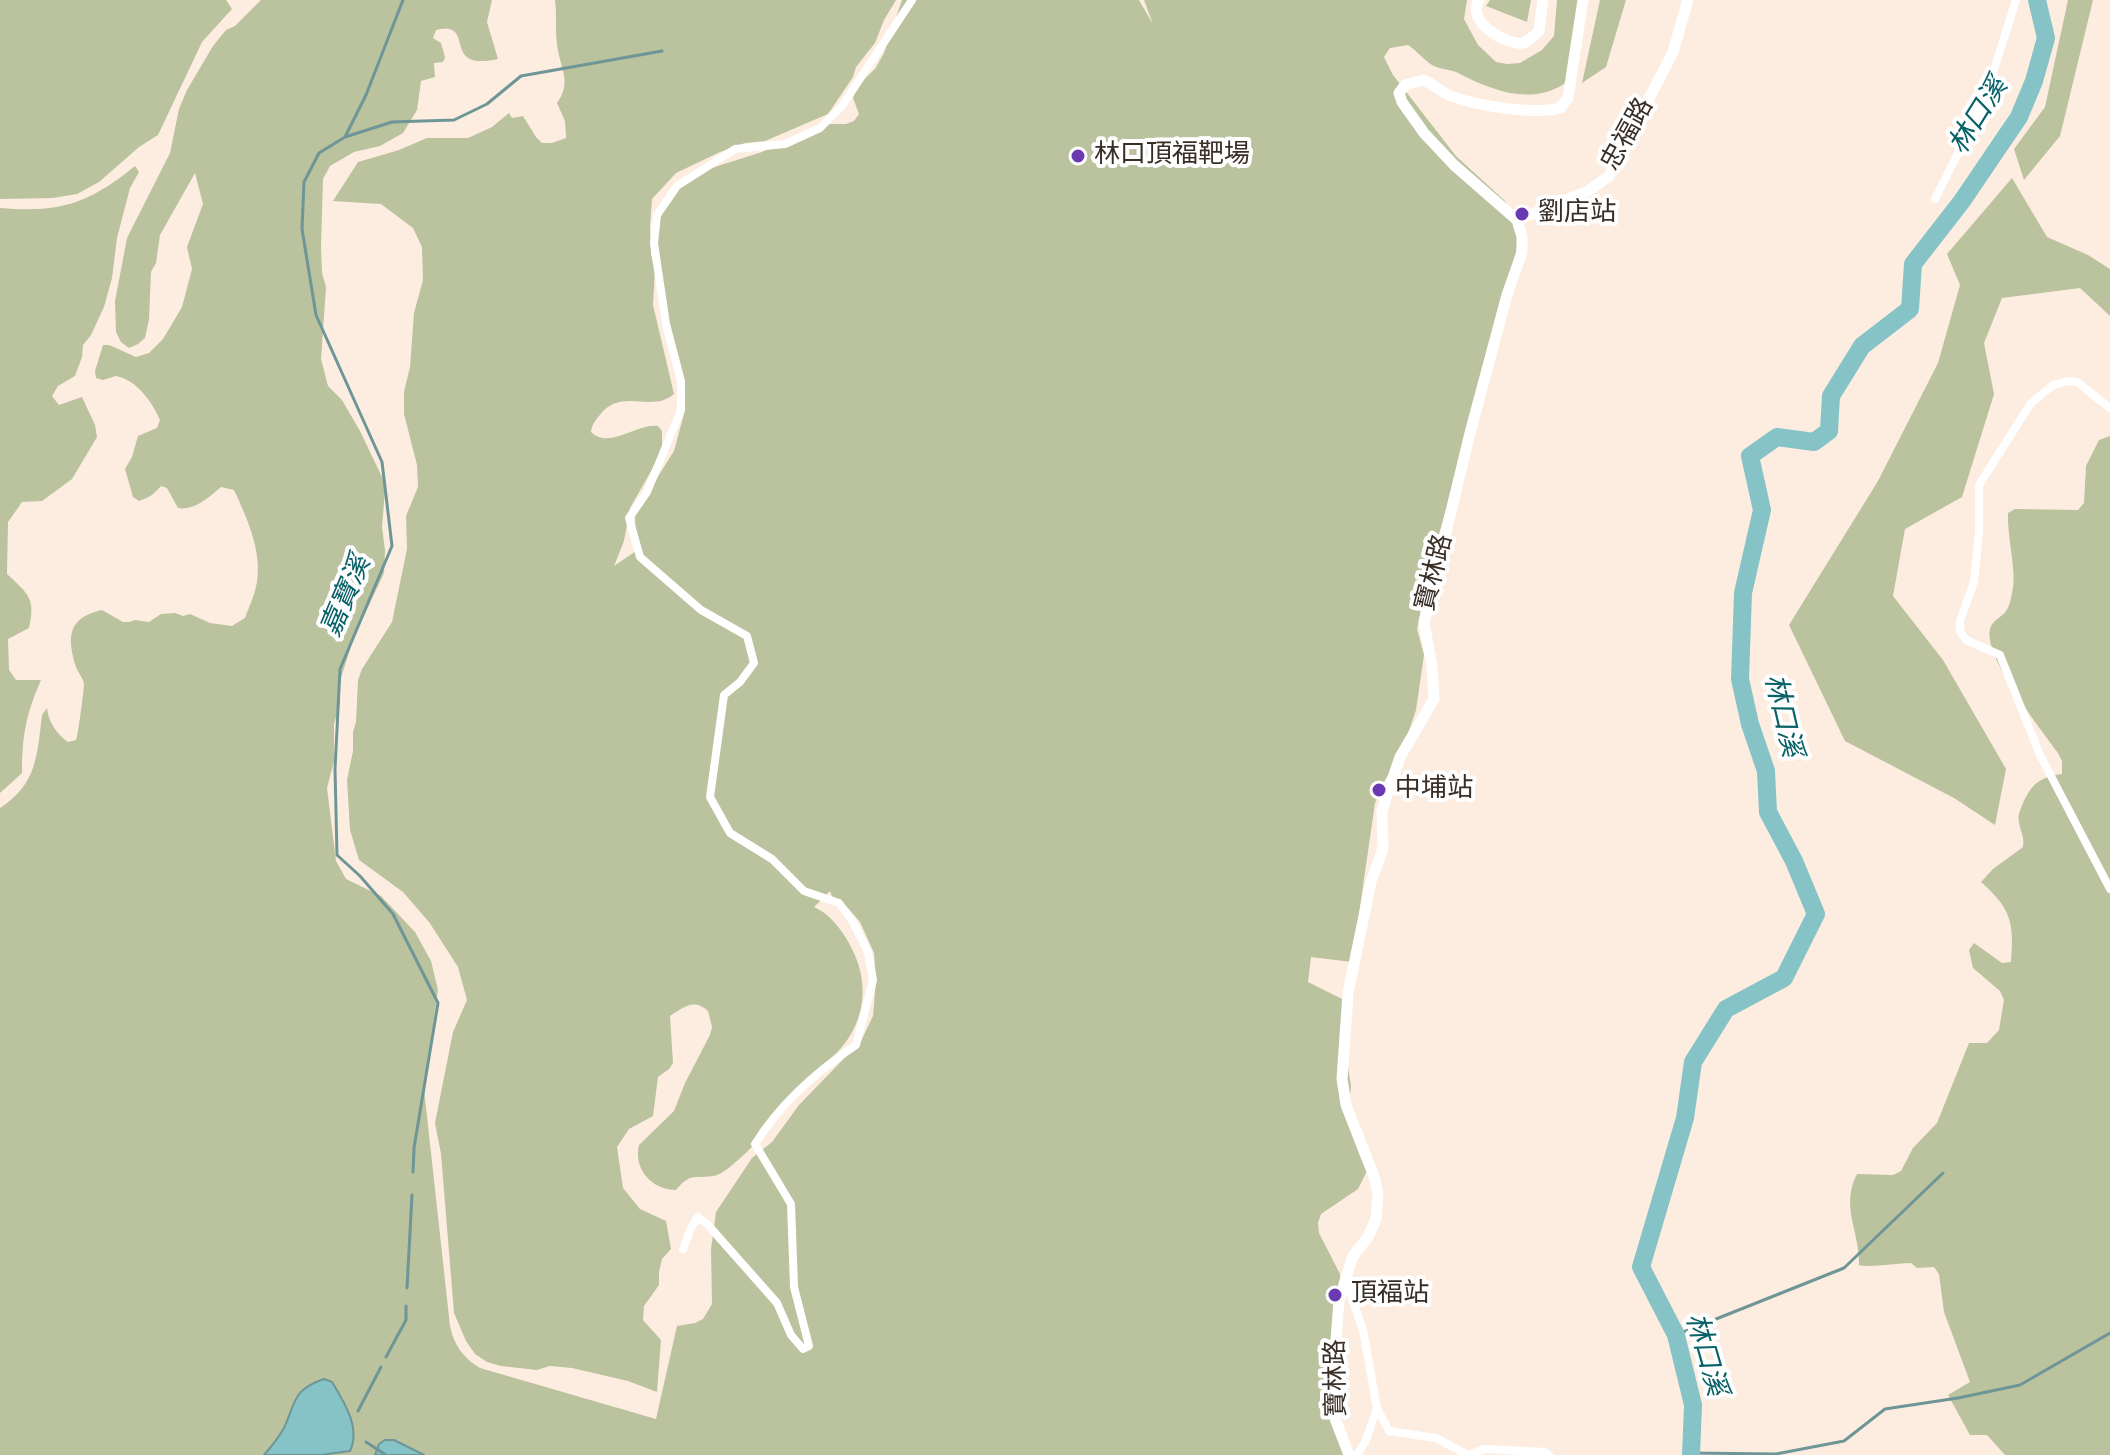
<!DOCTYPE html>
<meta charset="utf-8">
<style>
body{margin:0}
canvas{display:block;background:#fdede0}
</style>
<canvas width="2110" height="1455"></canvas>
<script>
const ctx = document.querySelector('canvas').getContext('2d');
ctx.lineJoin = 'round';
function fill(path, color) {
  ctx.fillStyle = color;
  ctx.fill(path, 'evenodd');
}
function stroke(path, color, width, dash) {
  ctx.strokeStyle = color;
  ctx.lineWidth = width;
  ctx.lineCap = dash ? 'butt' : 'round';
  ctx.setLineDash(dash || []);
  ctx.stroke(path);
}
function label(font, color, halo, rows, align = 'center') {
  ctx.font = font + ' "Source Sans 3","Noto Sans TC",sans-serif';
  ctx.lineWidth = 8;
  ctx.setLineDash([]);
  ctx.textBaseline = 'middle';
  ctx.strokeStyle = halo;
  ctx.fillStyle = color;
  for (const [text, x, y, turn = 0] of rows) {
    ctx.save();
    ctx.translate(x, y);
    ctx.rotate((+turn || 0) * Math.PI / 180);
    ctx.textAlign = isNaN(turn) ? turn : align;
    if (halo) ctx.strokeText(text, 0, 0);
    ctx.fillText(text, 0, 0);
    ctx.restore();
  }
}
const green = new Path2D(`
 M 0,0 L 226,0 L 232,9 L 202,42 L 158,135 L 139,147 L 99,182 L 77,194 L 53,198 L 0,199 Z
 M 261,0 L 492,0 L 487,22 L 498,59 C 439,72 478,20 436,30 L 433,38 L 441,43 L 445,57 L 443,62 L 434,63 L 435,77 L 421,81 L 417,110 L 403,133 L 380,146 L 354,152 L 330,166 L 323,179 L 321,247 L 322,273 L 326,287 L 321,359 L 328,386 L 342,400 L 360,431 L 382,477 L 385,491 L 382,527 L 385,550 L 384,573 L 354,637 L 339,684 L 340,704 L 334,724 L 334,761 L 327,788 L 336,861 L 346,879 L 381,896 L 415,932 L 431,961 L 438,990 L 424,1089 L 450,1326 C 454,1345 463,1358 480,1368 L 656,1419 L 677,1326 L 695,1323 L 703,1319 L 712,1304 L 711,1249 L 716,1212 L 752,1158 L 772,1142 L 799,1105 L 861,1041 L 873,1016 L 876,981 L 874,953 L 860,922 L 848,908 L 833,899 L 830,891 L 814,907 C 832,915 845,934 853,951 C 869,984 865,1020 841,1048 C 828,1063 810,1073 797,1089 C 778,1112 761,1141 738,1160 C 732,1165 722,1175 713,1176 C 693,1179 691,1172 676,1190 C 652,1190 633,1169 639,1145 L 674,1111 L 685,1083 L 710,1035 L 712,1027 L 708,1011 C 694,998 684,1007 670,1016 L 673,1063 L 669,1069 L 658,1077 L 653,1116 L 629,1129 L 617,1147 L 623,1188 L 640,1209 L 666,1221 L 671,1249 L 662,1259 L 659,1272 L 659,1285 L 644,1306 L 643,1320 L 661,1340 L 657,1392 L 628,1381 L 572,1368 L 550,1366 L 537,1370 L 501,1366 L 487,1362 L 475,1354 L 466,1341 L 454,1313 L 441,1154 L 435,1123 L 453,1032 L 467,1000 L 458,967 L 429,922 L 403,892 L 359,860 L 350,830 L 347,780 L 353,751 L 353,732 L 356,722 L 358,680 L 362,669 L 392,622 L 407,549 L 406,516 L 418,487 L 417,465 L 404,414 L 404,392 L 410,367 L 414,313 L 423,280 L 422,247 L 413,228 L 381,204 L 333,201 L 358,162 L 399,150 L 427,138 L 468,138 L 492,127 L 509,113 L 512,118 L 523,116 L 536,137 L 542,143 L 552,143 L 566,138 L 565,121 L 557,103 C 573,82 559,66 557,44 C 555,30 557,15 555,0 L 896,0 L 884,20 L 875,43 L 856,67 L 853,77 L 828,114 L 765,141 L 745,143 L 720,152 L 676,173 L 652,199 L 650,226 L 651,255 L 655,269 L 653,305 L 674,394 C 651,414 621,386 599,416 C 594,422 592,425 591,432 C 610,450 636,423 658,426 L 662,431 L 662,452 L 630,508 L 624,541 L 614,566 L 636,551 L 635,513 L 674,451 L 684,414 L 683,395 L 670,336 L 658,245 L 658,218 L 665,201 L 696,173 L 762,152 L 819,124 L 846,124 L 854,121 L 859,114 L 853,98 L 855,88 L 875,69 L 884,53 L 902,0 L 1139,0 L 1153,24 L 1144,0 L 1467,0 L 1464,19 L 1478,45 L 1496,62 L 1507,64 L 1520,63 L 1542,50 L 1554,36 L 1557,0 L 1580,0 L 1567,82 C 1531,107 1491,90 1456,72 C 1448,69 1438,69 1432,65 C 1423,59 1417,51 1408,45 L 1390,48 L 1384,57 L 1393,75 L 1456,156 L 1505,201 L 1514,216 L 1519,234 L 1511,282 L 1429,569 L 1417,629 L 1424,655 L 1416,710 L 1401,754 L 1382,785 L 1375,803 L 1352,962 L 1311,957 L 1308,982 L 1350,1003 L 1345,1048 L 1351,1086 L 1349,1104 L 1370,1165 L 1358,1189 L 1321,1214 L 1318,1223 L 1319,1233 L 1340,1274 L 1336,1411 L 1353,1455 L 0,1455 L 0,808 C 37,784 37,756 42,715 L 47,708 C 48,721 57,735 68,742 L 76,740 C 78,736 84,690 84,684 C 83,678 78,672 76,667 C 66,636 69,617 102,610 L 123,622 L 129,622 L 135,620 L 149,622 L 161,614 L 175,613 L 183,616 L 190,614 L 210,623 L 232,626 L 245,618 C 249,607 255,594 257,582 C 262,551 247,518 234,490 L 221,487 C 209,497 195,511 178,508 L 167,488 L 161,486 C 154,494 149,498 139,501 L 133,497 L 125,469 L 132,457 L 138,436 L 157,428 L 160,420 C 152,402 137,380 116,376 L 103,380 L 96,378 L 95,371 L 103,345 L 109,345 L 136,357 L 149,353 L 163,339 L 182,307 L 192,269 L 187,247 L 203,204 L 195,173 L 160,235 L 156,263 L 151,272 L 149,319 L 145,338 L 138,344 L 129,348 L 121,342 L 116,332 L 115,301 L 127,238 L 170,153 L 179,109 L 187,90 L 213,46 L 226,30 L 235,26 Z
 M 1490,0 L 1531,0 L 1527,22 L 1486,6 Z
 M 1600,0 L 1626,0 L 1606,67 L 1582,83 Z
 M 2068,0 L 2093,0 L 2060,136 L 2024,180 L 2014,149 L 2045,107 Z
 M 135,166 L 139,172 L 130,188 L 117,238 L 112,278 L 104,307 L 91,335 L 83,345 L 82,357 L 75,376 L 58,386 L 52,396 L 59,405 L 82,397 L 95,425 L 97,437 L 72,479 L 42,501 L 22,502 L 8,522 L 7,574 C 28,594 36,598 29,628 L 8,639 L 9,670 L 16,680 L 41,680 C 26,714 22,736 22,773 L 0,793 L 0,208 C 60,213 88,204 135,166 Z
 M 2012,178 L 2047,237 L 2088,255 L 2110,269 L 2110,316 L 2080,288 L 2002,298 L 1984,343 L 1994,394 L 1962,497 L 1905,529 L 1893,596 L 1943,660 L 2006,769 L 1995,825 L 1954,798 L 1845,741 L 1789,625 L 1878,481 L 1938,363 L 1960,285 L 1947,254 Z
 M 2110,436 L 2110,1455 L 2005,1455 L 1987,1435 L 1970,1435 L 1948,1395 L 1970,1382 L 1944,1312 L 1939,1274 L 1934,1267 L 1917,1268 L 1911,1263 C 1898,1263 1868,1268 1859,1265 C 1860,1231 1840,1207 1857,1174 L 1893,1175 L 1901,1171 L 1913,1148 L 1937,1123 L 1969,1043 L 1987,1043 L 1999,1030 L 2004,1000 L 2000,991 L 1973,968 L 1969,950 L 1974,943 L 2002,963 L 2011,962 C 2014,924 2012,909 1981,882 L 1993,869 L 2023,847 C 2025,836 2020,832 2019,822 C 2017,815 2021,809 2023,803 C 2032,783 2041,777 2062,774 L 2062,761 L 2058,753 C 2041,729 1983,657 1990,629 C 1992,620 2001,618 2006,611 C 2010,606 2012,594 2013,587 C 2016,569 2007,535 2008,513 L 2015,509 L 2078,510 L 2084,503 L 2086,466 L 2099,440 Z`);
const water = new Path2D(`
 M 324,1379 L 332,1382 C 344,1402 361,1428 350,1451 L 321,1455 L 264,1455 C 271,1447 279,1437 284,1428 C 296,1402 292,1390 324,1379 Z
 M 385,1440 L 394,1440 L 424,1455 L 375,1455 L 379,1444 Z`);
const stream = new Path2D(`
 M 403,0 L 366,95 L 345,137 L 319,153 L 304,182 L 302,229 L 316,315 L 382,462 L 392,546 L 340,669 L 335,769 L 337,855 L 360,876 L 393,914 L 438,1003 L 414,1148 L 413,1172
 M 345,137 L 392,122 L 454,120 L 487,104 L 521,76 L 662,51
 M 407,1288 L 412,1195
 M 1676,1335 L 1844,1268 L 1943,1173
 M 386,1357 L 406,1320 L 406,1306
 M 358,1411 L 381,1367
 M 366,1442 L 386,1455
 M 1691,1453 L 1776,1454 L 1844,1441 L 1885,1409 L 1958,1398 L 2020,1385 L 2110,1333`);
const river = new Path2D(`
 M 1691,1455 L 1693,1405 L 1676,1335 L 1641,1267 L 1685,1118 L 1693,1062 L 1726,1009 L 1784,978 L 1816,914 L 1794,861 L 1768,812 L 1766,771 L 1750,724 L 1740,679 L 1743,593 L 1762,510 L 1750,456 L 1777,437 L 1814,442 L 1829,431 L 1831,396 L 1862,346 L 1910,309 L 1913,264 L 1962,201 L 2019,117 L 2034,81 L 2046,38 L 2037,0`);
const street = new Path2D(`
 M 1935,199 L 1984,101 L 2016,0
 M 2110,408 L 2077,382 L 2068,381 L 2053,385 L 2031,403 L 1979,485 L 1979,533 L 1974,582 L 1960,621 L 1960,631 L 1966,640 L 2000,655 L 2040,755 L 2110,889
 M 683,1249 L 691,1228 L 698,1217 L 708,1225 L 777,1303 L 791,1335 L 803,1349 L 809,1346 L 794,1287 L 791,1204 L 755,1144 C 780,1104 817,1071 856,1045 L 873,980 L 868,952 L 853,922 L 839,903 L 804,891 L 772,859 L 730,833 L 710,797 L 724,695 L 740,682 L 754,663 L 747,636 L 701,610 L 640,557 L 629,518 L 647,492 L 681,410 L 681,381 L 666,324 L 654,243 L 657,215 L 677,186 L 735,149 L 785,144 L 820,128 L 842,106 L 912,0
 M 1345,1279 L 1363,1330 L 1377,1408 L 1389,1431 L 1436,1438 L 1468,1455
 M 1357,1455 L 1366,1440 L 1377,1408
 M 1469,1455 L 1484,1449 L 1545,1452 L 1549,1455`);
const secondary = new Path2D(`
 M 1479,0 C 1465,23 1509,46 1523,43 C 1529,41 1535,35 1539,31 L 1543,0
 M 1517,220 L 1588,191 L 1609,176 L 1673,52 L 1688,0
 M 1349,1455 L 1334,1416 L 1334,1367 L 1339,1300 L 1353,1256 L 1368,1237 L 1376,1219 L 1378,1195 L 1375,1179 L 1346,1105 L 1342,1079 L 1348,993 L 1371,882 L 1383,848 L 1382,811 L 1387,795 L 1400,757 L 1434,699 L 1432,666 L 1424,623 L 1470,433 L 1507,295 L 1522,252 L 1522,237 L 1517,220 L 1454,165 L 1424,133 L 1402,102 L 1399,93 L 1405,85 L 1423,80 C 1434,84 1441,92 1451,96 C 1477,106 1534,115 1560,108 L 1568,98 L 1583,0`);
const markers = [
 [1078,156,8,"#6b3ab2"],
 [1522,214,8,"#6b3ab2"],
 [1379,790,8,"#6b3ab2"],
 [1335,1295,8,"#6b3ab2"]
];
const streetNames = [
 ["忠福路",1629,135,-61],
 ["寶林路",1436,573,-76],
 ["寶林路",1338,1378,-91]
];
const poiNames = [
 ["林口頂福靶場",1094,156],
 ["劉店站",1538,214],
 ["中埔站",1395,790],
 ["頂福站",1351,1295]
];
const waterNames = [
 ["林口溪",1980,117,-58],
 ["嘉寶溪",348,597,-67],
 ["林口溪",1781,716,77],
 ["林口溪",1704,1355,74]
];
fill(green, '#bac29e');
fill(water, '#85c3c7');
stroke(water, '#6e9697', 2);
stroke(stream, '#6e9697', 3);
stroke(river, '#85c3c7', 18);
stroke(street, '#fff', 8);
stroke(secondary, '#fff', 11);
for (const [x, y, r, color] of markers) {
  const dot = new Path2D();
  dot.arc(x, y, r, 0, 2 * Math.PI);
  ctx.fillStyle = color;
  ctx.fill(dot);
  stroke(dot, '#fefefe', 3);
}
label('26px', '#382e26', '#fefefe', streetNames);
label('26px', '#382e26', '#fefefe', poiNames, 'left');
label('italic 28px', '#076167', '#fefefe', waterNames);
</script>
